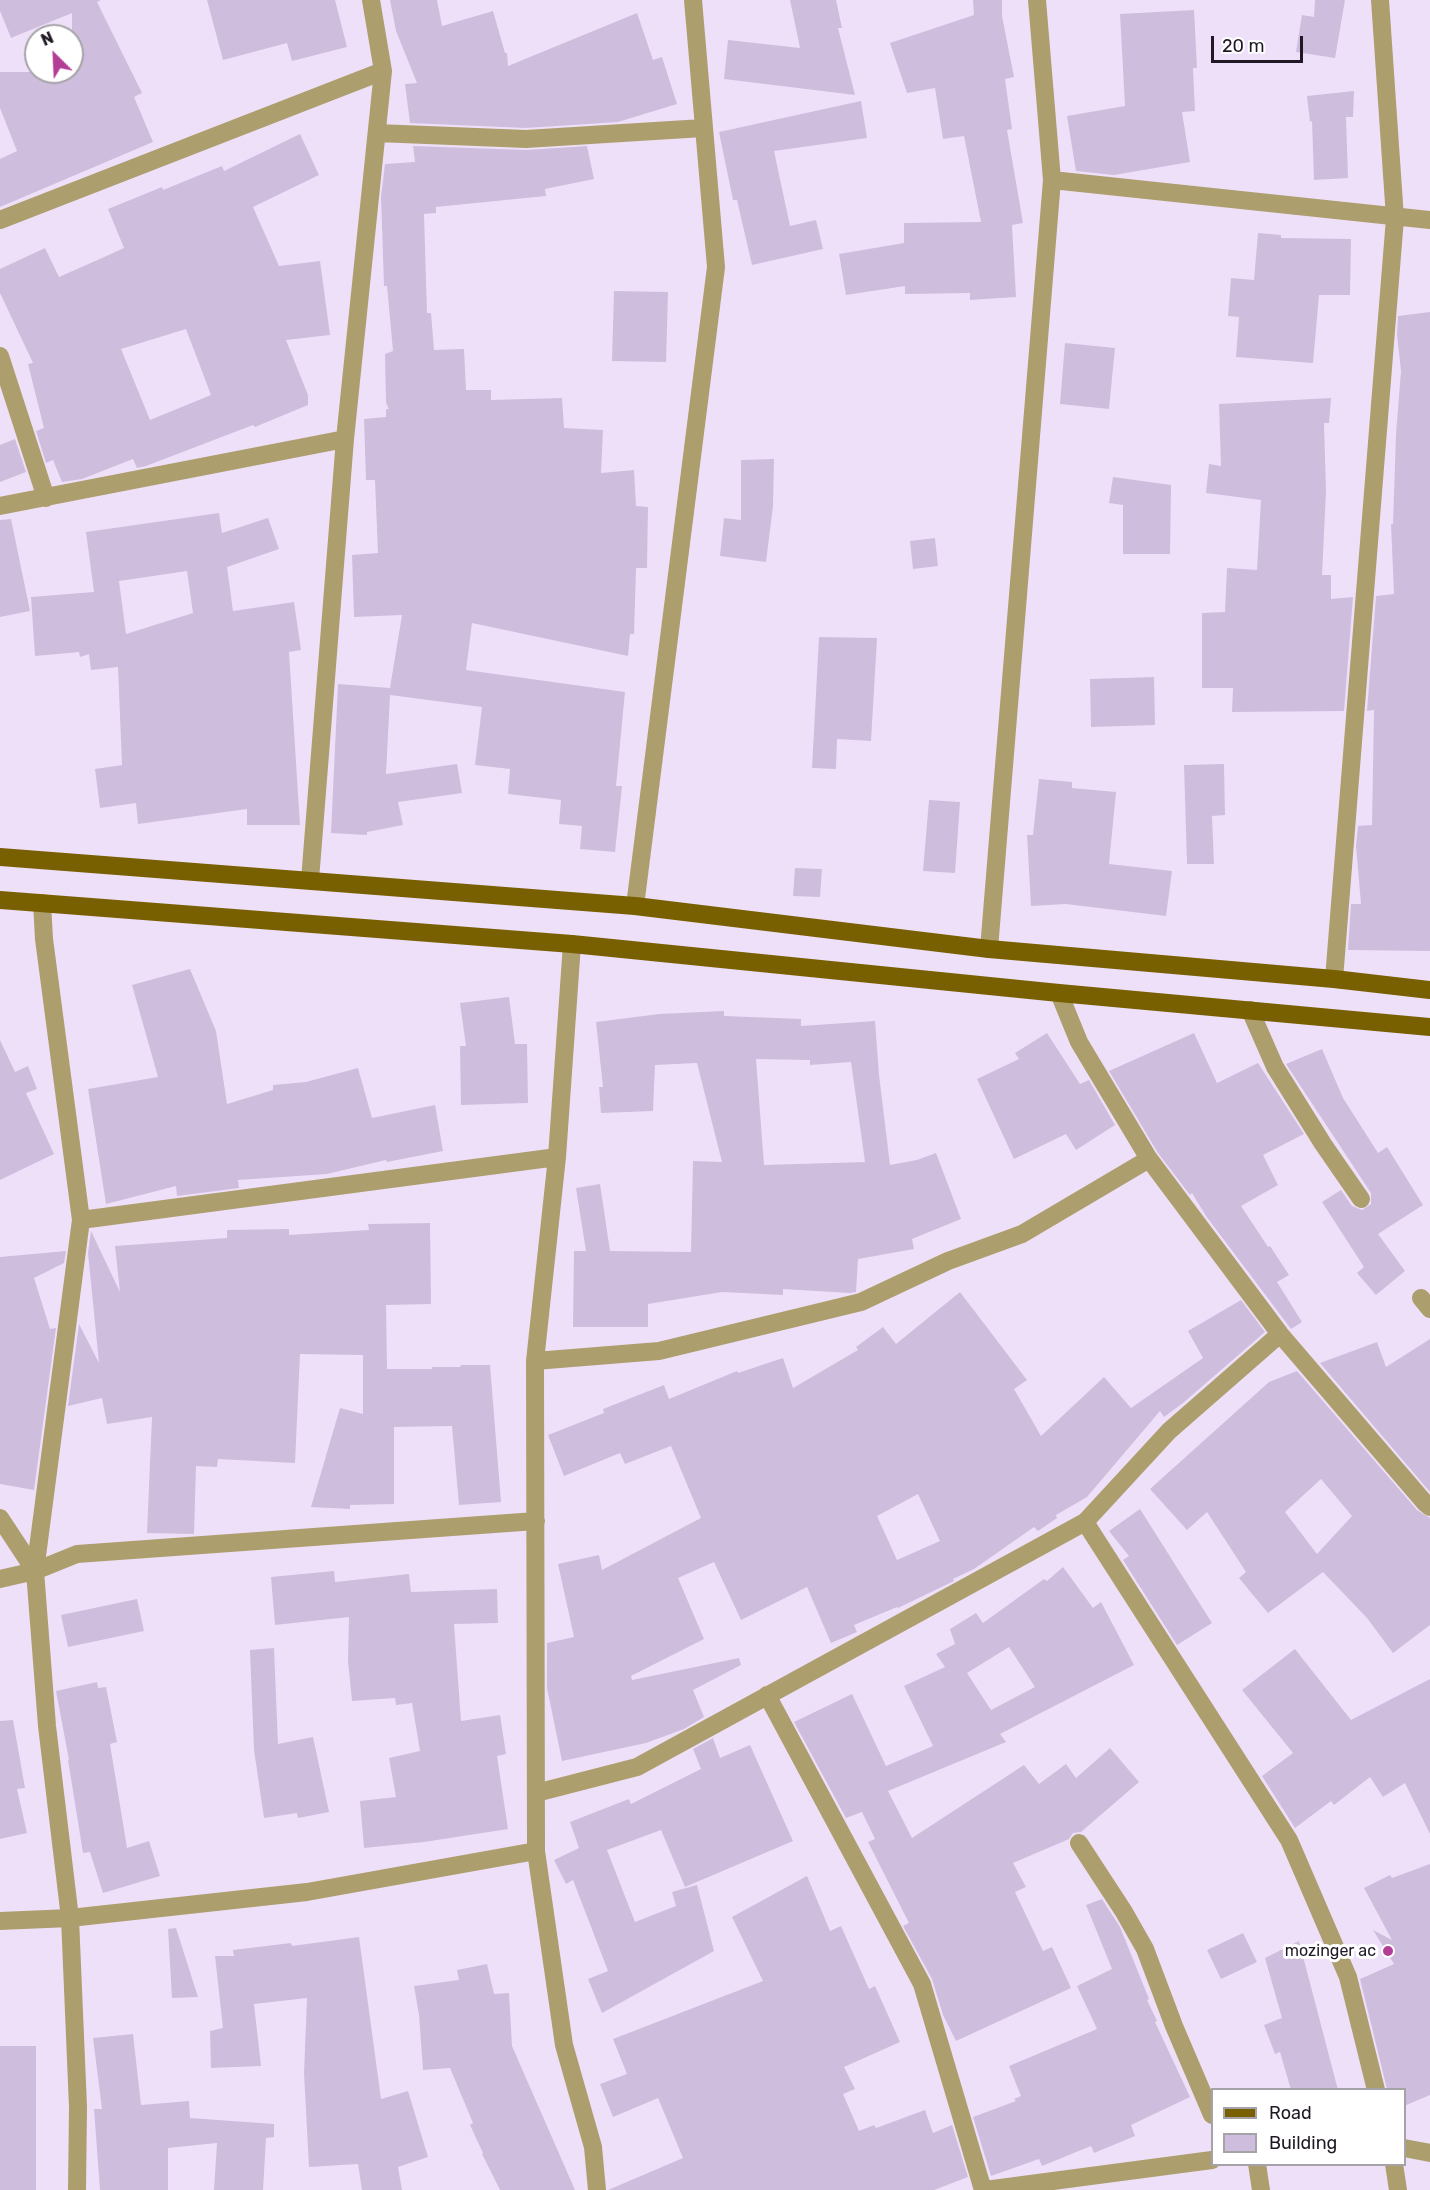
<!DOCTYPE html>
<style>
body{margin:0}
#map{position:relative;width:1430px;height:2190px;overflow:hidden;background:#efe0fa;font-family:Rubik,sans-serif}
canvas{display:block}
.legend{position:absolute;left:1211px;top:2088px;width:195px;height:78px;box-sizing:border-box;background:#fff;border:2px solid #a6a3a8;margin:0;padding:8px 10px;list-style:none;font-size:18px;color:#201925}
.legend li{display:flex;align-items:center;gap:12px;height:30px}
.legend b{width:30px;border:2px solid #a6a3a8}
.north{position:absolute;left:24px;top:24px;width:60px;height:60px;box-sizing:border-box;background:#fff;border:2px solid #a6a3a8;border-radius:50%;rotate:336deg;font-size:16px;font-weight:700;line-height:24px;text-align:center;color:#201925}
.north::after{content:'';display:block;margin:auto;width:21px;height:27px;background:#b33e95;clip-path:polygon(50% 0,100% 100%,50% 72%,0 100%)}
.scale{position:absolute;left:1211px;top:36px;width:92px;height:27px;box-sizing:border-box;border:3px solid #201925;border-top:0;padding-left:8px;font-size:18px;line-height:21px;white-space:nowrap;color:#201925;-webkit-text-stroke:4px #fff;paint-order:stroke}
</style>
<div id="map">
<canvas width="1430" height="2190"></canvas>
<ul class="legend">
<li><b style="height:8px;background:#786000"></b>Road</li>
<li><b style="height:16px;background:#cfbddd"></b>Building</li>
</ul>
<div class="north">N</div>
<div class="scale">20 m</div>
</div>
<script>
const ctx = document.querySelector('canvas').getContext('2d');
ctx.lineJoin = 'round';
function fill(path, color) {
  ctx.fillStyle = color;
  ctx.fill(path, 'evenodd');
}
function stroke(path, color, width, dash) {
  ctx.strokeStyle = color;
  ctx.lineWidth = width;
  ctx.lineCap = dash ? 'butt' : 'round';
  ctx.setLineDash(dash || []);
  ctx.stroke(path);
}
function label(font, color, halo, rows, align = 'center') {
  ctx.font = font + ' Rubik,sans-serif';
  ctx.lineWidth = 6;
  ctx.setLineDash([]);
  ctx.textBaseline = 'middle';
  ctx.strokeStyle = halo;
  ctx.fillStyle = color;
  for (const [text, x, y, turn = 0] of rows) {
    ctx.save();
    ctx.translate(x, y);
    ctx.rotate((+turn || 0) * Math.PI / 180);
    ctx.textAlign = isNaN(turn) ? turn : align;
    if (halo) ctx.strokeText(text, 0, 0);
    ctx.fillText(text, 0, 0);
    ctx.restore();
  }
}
const building = new Path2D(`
 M 0,0 L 101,0 L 97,2 L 142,93 L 134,97 L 153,142 L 0,207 L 0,159 L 17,151 L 0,108 L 0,72 L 72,72 L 72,13 L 11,38 L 0,11 Z
 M 207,0 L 335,0 L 347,47 L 292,61 L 287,43 L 223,60 Z
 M 390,0 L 437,0 L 442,26 L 493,11 L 505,53 L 507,53 L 508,66 L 637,13 L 653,60 L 662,57 L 677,104 L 618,122 L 526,128 L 410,123 L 405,84 L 417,83 L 396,31 Z
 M 790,0 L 836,0 L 842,28 L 838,28 L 855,95 L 724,79 L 728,40 L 800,48 Z
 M 973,0 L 1002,0 L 1002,16 L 1014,77 L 1005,79 L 1012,129 L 1007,130 L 1023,223 L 1012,225 L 1016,297 L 970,300 L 970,293 L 905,294 L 905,286 L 846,295 L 839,254 L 904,243 L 904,223 L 981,222 L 964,136 L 943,139 L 935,88 L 907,93 L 890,43 L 974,15 Z
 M 1315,0 L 1345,0 L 1335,58 L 1296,52 L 1302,15 L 1314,17 Z
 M 1194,10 L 1197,68 L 1193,68 L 1195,111 L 1182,112 L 1190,162 L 1114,175 L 1076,171 L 1067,116 L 1125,106 L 1120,14 Z
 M 1354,91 L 1353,117 L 1346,117 L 1348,178 L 1314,180 L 1312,121 L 1310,122 L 1307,96 Z
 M 861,101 L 867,138 L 774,151 L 790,226 L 816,220 L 823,249 L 752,265 L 737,200 L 733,200 L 719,132 Z
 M 300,134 L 319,175 L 253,207 L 279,266 L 320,261 L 330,335 L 286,340 L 308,395 L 308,405 L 255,427 L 253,425 L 146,466 L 137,468 L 133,459 L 82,479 L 62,482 L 53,460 L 46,463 L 36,431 L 44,428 L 28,364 L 33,363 L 0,293 L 0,269 L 45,248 L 59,277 L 102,258 L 124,248 L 108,209 L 162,187 L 163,190 L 222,166 L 224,171 ZM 186,329 L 211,395 L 150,420 L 121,349 Z
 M 413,146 L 526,150 L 587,146 L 594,179 L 545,189 L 546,196 L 436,207 L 436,213 L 424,214 L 427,313 L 431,313 L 434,350 L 464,349 L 466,390 L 491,390 L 491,400 L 562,398 L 564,428 L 603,430 L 601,473 L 634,470 L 636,506 L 648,507 L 647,568 L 636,568 L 634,634 L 630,634 L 628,656 L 472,623 L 466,670 L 625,692 L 616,786 L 622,786 L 615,852 L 580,849 L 582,826 L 559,824 L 561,800 L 508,794 L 510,769 L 475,765 L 482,707 L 390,695 L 386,774 L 457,764 L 462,793 L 398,802 L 403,825 L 367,832 L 367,835 L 331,833 L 338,684 L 390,688 L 402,615 L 354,617 L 352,555 L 378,553 L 375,480 L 366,480 L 364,419 L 386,417 L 386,409 L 389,409 L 386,403 L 385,354 L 393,351 L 387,286 L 384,286 L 381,197 L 385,164 L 415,162 Z
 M 1258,233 L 1281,235 L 1281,238 L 1351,239 L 1350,295 L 1319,295 L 1313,363 L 1236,357 L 1239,317 L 1228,316 L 1231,278 L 1254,280 Z
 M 614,291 L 668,292 L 666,362 L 612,361 Z
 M 1430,312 L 1430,951 L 1348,950 L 1351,904 L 1361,904 L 1356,846 L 1358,826 L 1372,825 L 1374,710 L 1367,711 L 1376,596 L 1394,594 L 1391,524 L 1393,524 L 1396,434 L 1401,371 L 1397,334 L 1398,316 Z
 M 1065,343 L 1115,348 L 1109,409 L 1060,404 Z
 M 1331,398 L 1329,423 L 1324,423 L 1326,491 L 1322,575 L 1331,575 L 1331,599 L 1353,597 L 1344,711 L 1232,712 L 1233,688 L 1202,688 L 1202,613 L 1225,612 L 1227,568 L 1257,570 L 1261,500 L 1206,493 L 1209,464 L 1221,466 L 1219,404 Z
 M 15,439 L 26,472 L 0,482 L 0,445 Z
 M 774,459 L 773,506 L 766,562 L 720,556 L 724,518 L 741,520 L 741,460 Z
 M 1113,477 L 1171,485 L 1170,554 L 1123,554 L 1123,505 L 1109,503 Z
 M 219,513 L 222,533 L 268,518 L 279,549 L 227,567 L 233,611 L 294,602 L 301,650 L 289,652 L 300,825 L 247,825 L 247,809 L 138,824 L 136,803 L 100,808 L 95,769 L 122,765 L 118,667 L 91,670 L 89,654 L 80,657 L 79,652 L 35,656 L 31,597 L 94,592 L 86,532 ZM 187,571 L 193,613 L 126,634 L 119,581 Z
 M 11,519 L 30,611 L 0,617 L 0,520 Z
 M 935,538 L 938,566 L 913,569 L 910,541 Z
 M 819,637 L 877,638 L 871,741 L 837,739 L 836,769 L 812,768 Z
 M 1154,677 L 1155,725 L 1091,727 L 1090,679 Z
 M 1224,764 L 1225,815 L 1212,816 L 1214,864 L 1187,864 L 1184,765 Z
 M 1039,779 L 1072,782 L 1072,788 L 1116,792 L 1109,864 L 1172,871 L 1166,916 L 1066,904 L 1031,906 L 1027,835 L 1033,835 Z
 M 929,800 L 960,802 L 955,873 L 923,871 Z
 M 795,868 L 822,869 L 820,897 L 793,896 Z
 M 190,969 L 216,1031 L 227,1104 L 273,1090 L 273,1085 L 306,1082 L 358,1068 L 372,1118 L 435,1105 L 443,1151 L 387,1162 L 386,1160 L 327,1174 L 238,1180 L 239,1188 L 177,1196 L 176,1186 L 106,1204 L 88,1089 L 158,1077 L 132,985 Z
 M 509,997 L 515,1044 L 527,1044 L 528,1103 L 461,1105 L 460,1046 L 466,1046 L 460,1003 Z
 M 724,1011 L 724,1016 L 801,1019 L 801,1026 L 875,1021 L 879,1075 L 890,1165 L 917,1160 L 936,1153 L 961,1219 L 912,1239 L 914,1249 L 858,1259 L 856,1292 L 850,1293 L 783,1289 L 783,1295 L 722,1292 L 648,1304 L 648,1327 L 573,1327 L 574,1251 L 586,1251 L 576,1188 L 600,1184 L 610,1251 L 691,1252 L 693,1161 L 722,1162 L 697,1063 L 655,1065 L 653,1111 L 601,1113 L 599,1087 L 603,1087 L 596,1022 L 659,1014 ZM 756,1059 L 810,1060 L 810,1065 L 851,1062 L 865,1162 L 764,1165 Z
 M 1047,1033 L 1080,1084 L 1089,1080 L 1115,1125 L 1076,1150 L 1066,1134 L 1014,1159 L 977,1079 L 1019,1059 L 1015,1053 Z
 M 1194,1033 L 1217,1083 L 1258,1063 L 1304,1134 L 1263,1155 L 1278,1185 L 1241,1206 L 1268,1247 L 1270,1246 L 1289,1275 L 1277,1282 L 1302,1322 L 1291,1329 L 1206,1216 L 1192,1193 L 1190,1195 L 1158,1153 L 1109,1071 Z
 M 0,1040 L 15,1072 L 28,1066 L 37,1089 L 26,1093 L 54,1154 L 0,1180 Z
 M 1322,1049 L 1343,1098 L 1378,1153 L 1387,1147 L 1423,1205 L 1378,1234 L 1405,1271 L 1376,1295 L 1357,1273 L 1364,1267 L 1322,1202 L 1341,1190 L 1352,1206 L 1362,1210 L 1371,1204 L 1371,1193 L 1286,1064 Z
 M 430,1223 L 431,1304 L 386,1305 L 387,1369 L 432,1369 L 432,1367 L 460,1367 L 461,1365 L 490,1365 L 501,1502 L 459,1505 L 452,1426 L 394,1427 L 394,1504 L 350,1505 L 350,1509 L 311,1507 L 340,1408 L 363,1414 L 363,1355 L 300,1354 L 295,1463 L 218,1459 L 217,1467 L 196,1466 L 194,1534 L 147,1533 L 152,1417 L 107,1424 L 102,1398 L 68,1406 L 79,1324 L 99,1363 L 88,1253 L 91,1231 L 120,1292 L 115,1246 L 227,1238 L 227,1230 L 289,1229 L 289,1235 L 369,1230 L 368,1224 Z
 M 66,1251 L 64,1263 L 34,1278 L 50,1329 L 56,1328 L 34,1490 L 0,1484 L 0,1257 Z
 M 960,1292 L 1027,1380 L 1014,1389 L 1041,1436 L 1104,1377 L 1131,1408 L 1203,1358 L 1188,1331 L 1241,1300 L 1265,1332 L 1183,1403 L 1164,1417 L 1160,1411 L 1087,1497 L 1056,1515 L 1057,1518 L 1038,1531 L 1034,1527 L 974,1569 L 953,1579 L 954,1581 L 898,1608 L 897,1607 L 854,1625 L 857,1632 L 831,1643 L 807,1587 L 741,1620 L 714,1562 L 678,1578 L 704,1639 L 631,1676 L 632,1680 L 739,1658 L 741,1665 L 693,1690 L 704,1717 L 684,1729 L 646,1743 L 562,1761 L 547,1688 L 547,1643 L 574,1637 L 558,1564 L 599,1555 L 602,1570 L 701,1518 L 671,1446 L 625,1464 L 620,1453 L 564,1476 L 548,1435 L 604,1413 L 603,1409 L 664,1385 L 669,1399 L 737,1371 L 738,1373 L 783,1358 L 793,1388 L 858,1350 L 856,1347 L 883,1327 L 896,1344 ZM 918,1494 L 940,1541 L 897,1560 L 877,1516 Z
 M 1430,1339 L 1430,1492 L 1320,1363 L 1377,1342 L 1386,1367 Z
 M 1297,1371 L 1417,1510 L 1430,1518 L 1430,1625 L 1393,1653 L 1367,1618 L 1323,1572 L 1268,1613 L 1239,1578 L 1246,1572 L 1207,1512 L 1187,1530 L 1150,1489 L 1269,1382 ZM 1321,1479 L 1352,1516 L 1317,1554 L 1285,1512 Z
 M 1140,1509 L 1212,1623 L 1177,1645 L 1123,1560 L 1129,1556 L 1109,1531 Z
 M 1063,1567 L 1093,1608 L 1101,1602 L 1134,1665 L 1000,1734 L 1006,1742 L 888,1791 L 912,1838 L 1024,1765 L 1039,1784 L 1066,1764 L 1076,1778 L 1110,1748 L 1139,1782 L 1081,1832 L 1073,1833 L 1069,1839 L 1013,1863 L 1026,1887 L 1015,1892 L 1043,1951 L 1052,1947 L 1071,1988 L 956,2041 L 943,2015 L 932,1979 L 903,1926 L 909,1923 L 868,1842 L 875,1839 L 862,1812 L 846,1818 L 794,1722 L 852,1694 L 886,1766 L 933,1746 L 904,1686 L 945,1667 L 936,1654 L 955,1644 L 950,1629 L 976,1613 L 983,1623 L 1044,1579 L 1047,1581 ZM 1009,1647 L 1035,1687 L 991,1710 L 967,1673 Z
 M 334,1571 L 335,1582 L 409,1574 L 411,1592 L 497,1589 L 498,1623 L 454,1624 L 461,1721 L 500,1715 L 506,1754 L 497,1756 L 508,1829 L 424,1842 L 364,1848 L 360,1801 L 396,1797 L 389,1758 L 420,1751 L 412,1703 L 396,1705 L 395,1698 L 352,1701 L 348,1661 L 349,1617 L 275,1625 L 271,1577 Z
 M 137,1599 L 144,1631 L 68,1647 L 61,1615 Z
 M 274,1648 L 278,1744 L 313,1737 L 329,1812 L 298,1818 L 297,1813 L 264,1818 L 254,1750 L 250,1650 Z
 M 1295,1649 L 1351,1720 L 1430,1679 L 1430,1834 L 1405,1783 L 1383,1797 L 1370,1777 L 1334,1805 L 1331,1801 L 1295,1828 L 1262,1776 L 1293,1753 L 1242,1690 Z
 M 97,1682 L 98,1688 L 106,1687 L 117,1742 L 110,1744 L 127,1848 L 149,1841 L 160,1876 L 103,1893 L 90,1852 L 83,1853 L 68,1760 L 69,1760 L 56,1691 Z
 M 13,1720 L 25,1788 L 17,1789 L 27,1833 L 0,1839 L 0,1721 Z
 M 713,1738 L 720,1758 L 750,1745 L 793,1841 L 685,1887 L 661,1830 L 607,1850 L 635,1922 L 676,1906 L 672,1892 L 697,1885 L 714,1951 L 602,2013 L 588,1979 L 608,1971 L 573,1880 L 566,1884 L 554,1860 L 579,1848 L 570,1822 L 629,1799 L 631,1804 L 701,1769 L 693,1749 Z
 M 1430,1864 L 1430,2095 L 1404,2106 L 1404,2090 L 1387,2089 L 1360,1979 L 1394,1964 L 1373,1930 L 1392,1940 L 1364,1888 L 1390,1875 L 1392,1878 Z
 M 807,1876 L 830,1931 L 841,1926 L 869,1989 L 875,1986 L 900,2042 L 844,2067 L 855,2089 L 843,2094 L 859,2131 L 874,2125 L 876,2128 L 925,2110 L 933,2133 L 952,2125 L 968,2177 L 934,2190 L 608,2190 L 683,2158 L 658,2098 L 613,2117 L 600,2084 L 627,2074 L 613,2039 L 763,1981 L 732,1917 Z
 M 1102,1899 L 1120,1927 L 1149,1999 L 1147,2000 L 1157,2021 L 1155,2022 L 1190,2097 L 1131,2125 L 1135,2136 L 1094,2153 L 1091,2146 L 1042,2166 L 1039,2159 L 991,2176 L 973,2117 L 1016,2101 L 1014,2099 L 1021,2096 L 1009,2066 L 1097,2029 L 1077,1986 L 1112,1969 L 1086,1905 Z
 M 176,1928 L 198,1997 L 172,1998 L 168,1929 Z
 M 1243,1933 L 1257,1962 L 1221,1979 L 1207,1950 Z
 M 359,1937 L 381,2099 L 408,2091 L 428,2157 L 398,2167 L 402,2190 L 362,2190 L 358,2164 L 309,2167 L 304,2073 L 307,1998 L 254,2004 L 261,2066 L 211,2068 L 210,2031 L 223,2028 L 215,1956 L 234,1956 L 233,1950 L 291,1943 L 292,1946 Z
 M 1299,1941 L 1338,2090 L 1291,2090 L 1280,2052 L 1275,2054 L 1264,2025 L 1282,2018 L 1265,1958 Z
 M 487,1964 L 494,1994 L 509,1993 L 512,2046 L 575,2190 L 500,2190 L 482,2154 L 483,2153 L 470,2125 L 473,2123 L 450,2068 L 423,2070 L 419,2015 L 414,1986 L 459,1980 L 457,1970 Z
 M 133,2034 L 141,2105 L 189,2101 L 190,2118 L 274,2124 L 274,2137 L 266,2138 L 263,2190 L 214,2190 L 217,2143 L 168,2148 L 168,2190 L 100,2190 L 94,2109 L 102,2109 L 93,2038 Z
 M 0,2046 L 36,2046 L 36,2190 L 0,2190 Z`);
const minor = new Path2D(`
 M 377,133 L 526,139 L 703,128
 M 1052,180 L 1430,220
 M 0,220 L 383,71
 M 0,356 L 46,498
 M 0,506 L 345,439
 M 310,880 L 345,439 L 383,71 L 371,0
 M 42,903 L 44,939 L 81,1220 L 35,1571 L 47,1726 L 70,1918 L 78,2107 L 77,2190
 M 635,906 L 716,267 L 693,0
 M 572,944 L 557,1157 L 535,1361 L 536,1851 L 564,2045 L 593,2147 L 597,2190
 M 989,949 L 1052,180 L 1037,0
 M 1334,979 L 1395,218 L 1380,0
 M 1059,993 L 1079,1042 L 1149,1159 L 1280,1334 L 1425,1503 L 1430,1507
 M 1250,1010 L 1275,1067 L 1323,1144 L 1361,1199
 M 81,1220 L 557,1157
 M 1421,1298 L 1430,1309
 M 535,1361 L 659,1351 L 861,1302 L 948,1261 L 1022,1234 L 1149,1159
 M 0,1518 L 35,1571
 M 1085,1522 L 1289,1840 L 1348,1977 L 1376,2090
 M 0,1579 L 35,1571 L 77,1554 L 536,1521
 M 767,1695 L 922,1984 L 983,2190
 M 536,1793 L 637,1767 L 1085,1522 L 1169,1431 L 1280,1334
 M 1079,1843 L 1124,1912 L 1145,1949 L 1174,2026 L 1212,2115
 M 0,1921 L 70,1918 L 307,1892 L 536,1851
 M 1404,2148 L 1430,2153
 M 1257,2164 L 1261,2190
 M 1394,2164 L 1398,2190
 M 985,2190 L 1212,2160`);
const major = new Path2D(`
 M 0,857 L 635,906 L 989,949 L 1334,979 L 1430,990
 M 0,900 L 572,944 L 1059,993 L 1430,1027`);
const markers = [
 [1388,1951,6,"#b33e95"]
];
const poiNames = [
 ["mozinger ac",1376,1951]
];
fill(building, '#cfbddd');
stroke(minor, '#ad9e6d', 18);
stroke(major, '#786000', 18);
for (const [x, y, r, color] of markers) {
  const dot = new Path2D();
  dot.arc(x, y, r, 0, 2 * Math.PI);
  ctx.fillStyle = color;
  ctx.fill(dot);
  stroke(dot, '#fff', 2);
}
label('16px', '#201925', '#fff', poiNames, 'right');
</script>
